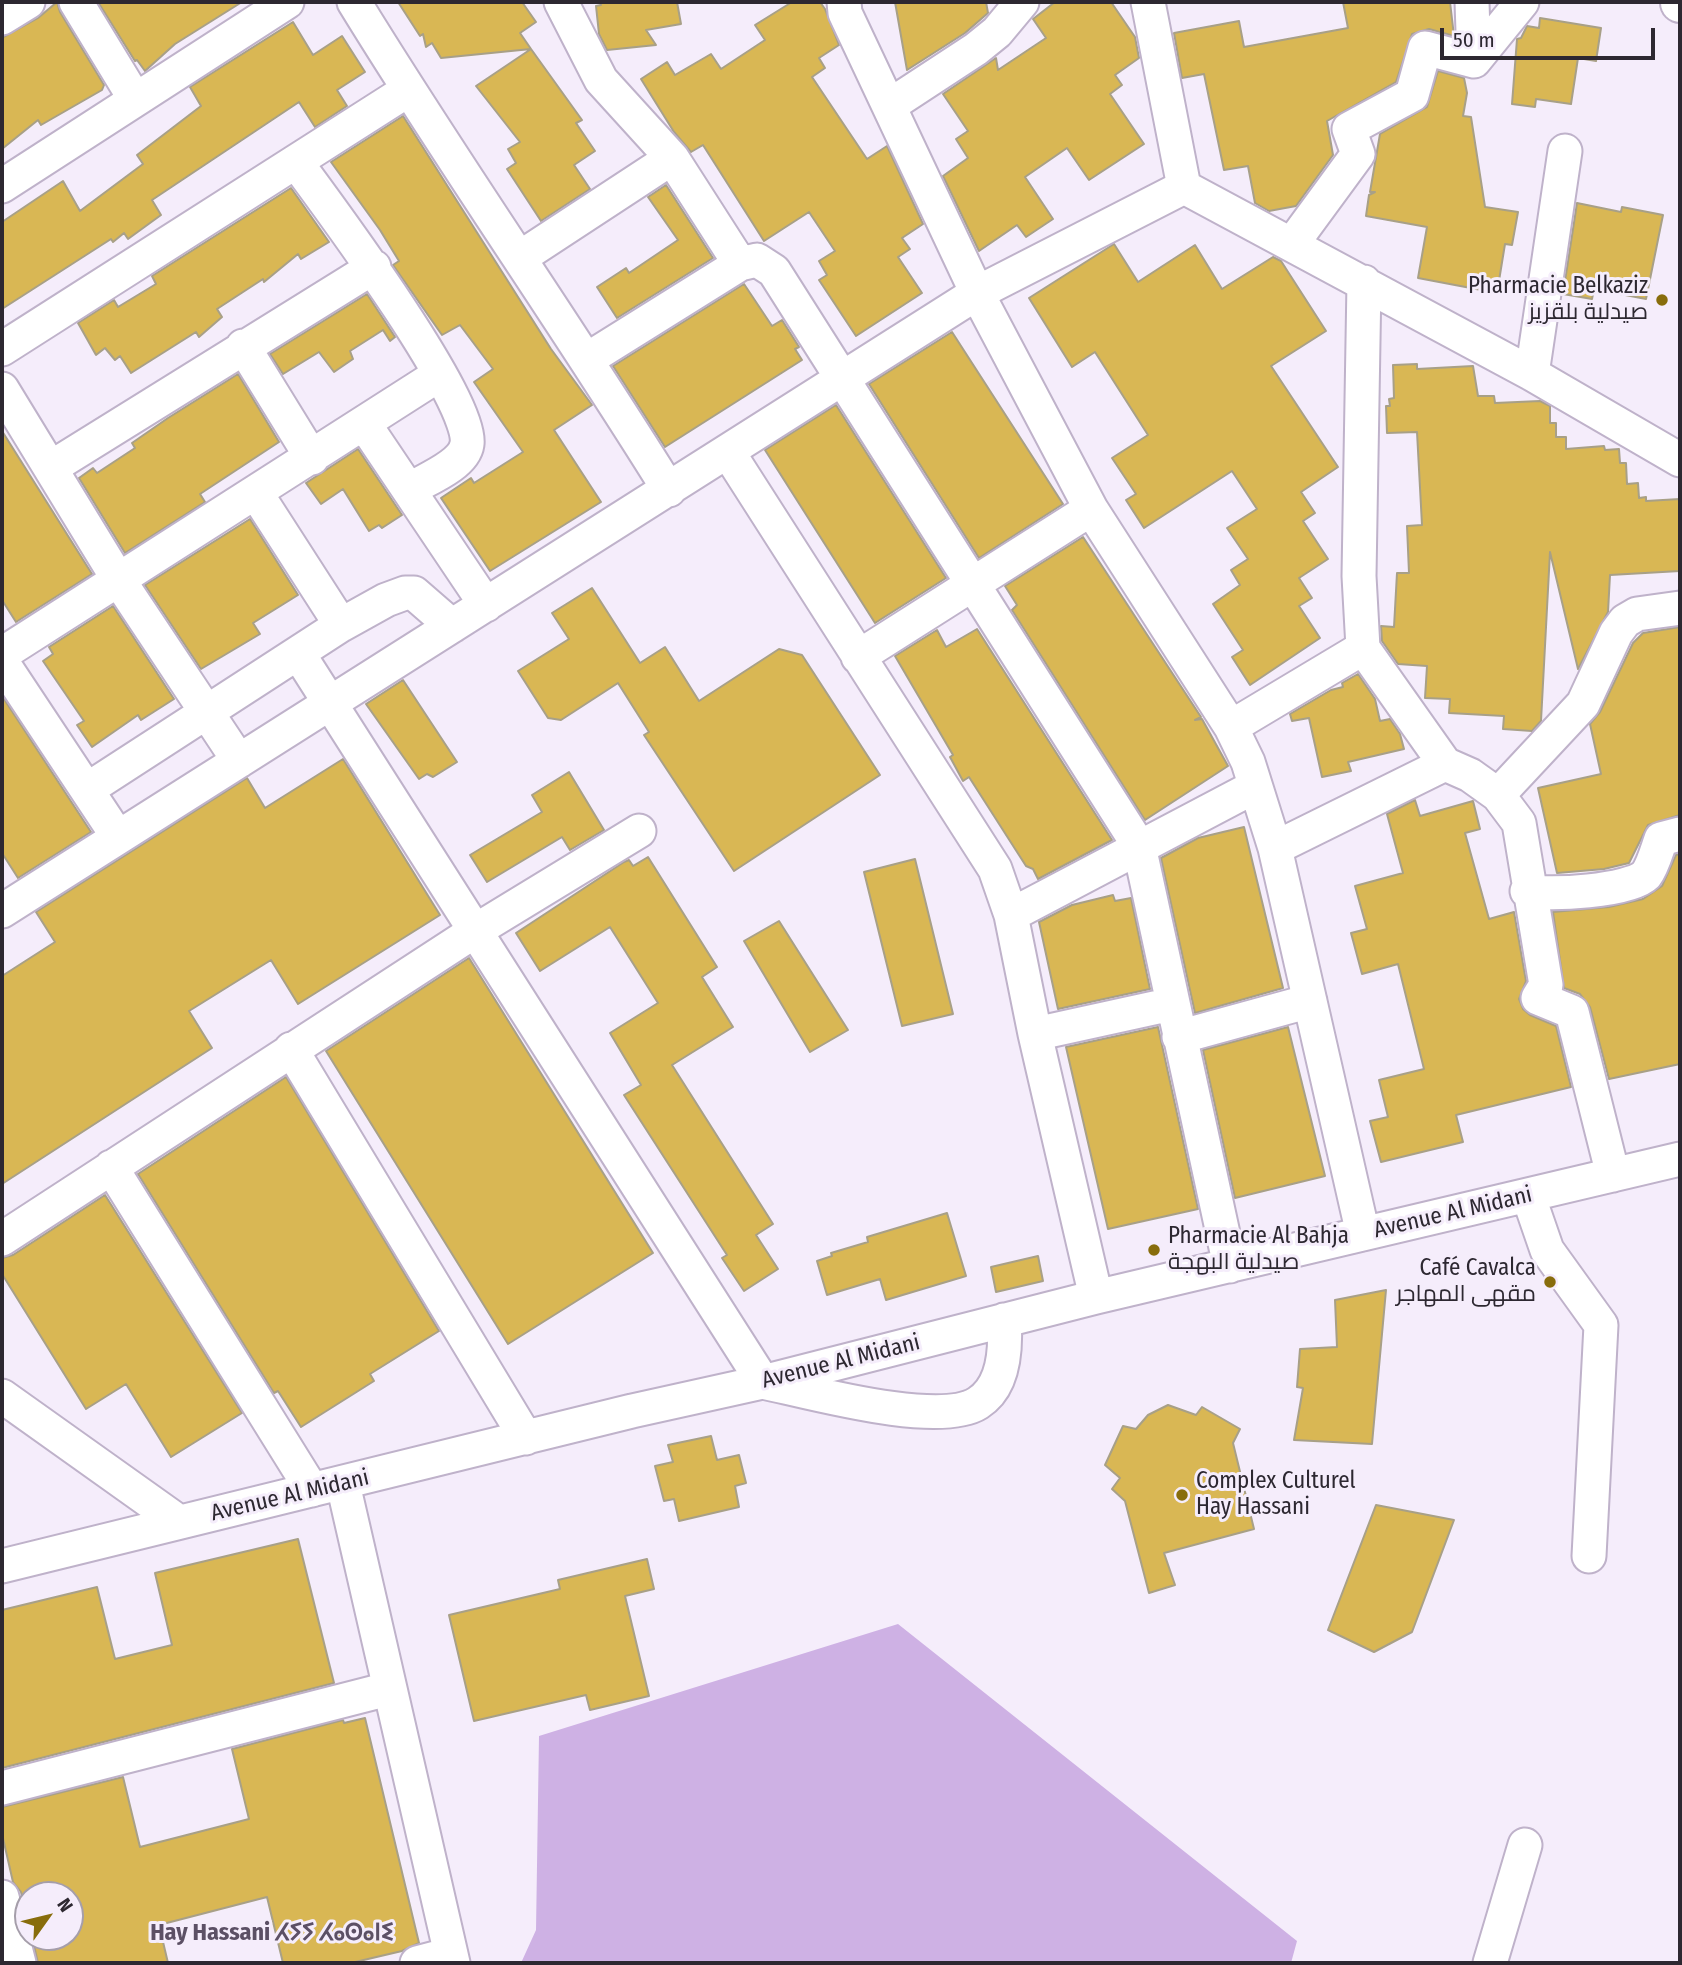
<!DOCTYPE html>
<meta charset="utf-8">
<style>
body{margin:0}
#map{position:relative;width:1682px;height:1965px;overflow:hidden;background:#f5edfb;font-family:"Fira Sans Condensed",sans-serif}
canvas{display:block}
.frame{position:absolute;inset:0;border:4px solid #2d2831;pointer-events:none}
.north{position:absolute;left:14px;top:1881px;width:70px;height:70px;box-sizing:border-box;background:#f5edfb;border:2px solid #a59eaa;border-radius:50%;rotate:56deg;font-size:19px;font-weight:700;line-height:28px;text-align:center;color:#2d2831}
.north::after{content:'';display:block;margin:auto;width:24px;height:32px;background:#886d0c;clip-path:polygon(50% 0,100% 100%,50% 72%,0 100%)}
.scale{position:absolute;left:1440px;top:28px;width:215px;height:32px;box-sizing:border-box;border:4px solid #2d2831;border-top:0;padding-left:9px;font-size:21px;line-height:24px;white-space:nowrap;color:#2d2831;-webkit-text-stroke:5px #f5edfb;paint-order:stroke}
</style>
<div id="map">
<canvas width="1682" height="1965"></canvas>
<div class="frame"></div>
<div class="north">N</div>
<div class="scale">50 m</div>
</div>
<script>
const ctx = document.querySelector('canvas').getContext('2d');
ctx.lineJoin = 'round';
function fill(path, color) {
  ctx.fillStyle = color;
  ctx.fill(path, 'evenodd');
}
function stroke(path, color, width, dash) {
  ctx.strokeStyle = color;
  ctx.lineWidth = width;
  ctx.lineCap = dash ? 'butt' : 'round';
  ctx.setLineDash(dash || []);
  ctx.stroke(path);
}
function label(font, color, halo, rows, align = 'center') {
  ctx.font = font + ' "Fira Sans Condensed",Cairo,"Noto Sans Tifinagh",sans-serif';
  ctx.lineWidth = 6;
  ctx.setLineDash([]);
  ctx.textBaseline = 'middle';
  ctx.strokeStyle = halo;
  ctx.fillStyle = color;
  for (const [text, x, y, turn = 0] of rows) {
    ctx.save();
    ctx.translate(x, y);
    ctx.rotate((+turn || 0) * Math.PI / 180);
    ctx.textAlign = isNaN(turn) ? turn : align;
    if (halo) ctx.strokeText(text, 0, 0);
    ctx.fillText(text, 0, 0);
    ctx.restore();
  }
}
const green = new Path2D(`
 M 898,1624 L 1297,1941 L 1291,1963 L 521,1963 L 536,1930 L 539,1736 Z`);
const building = new Path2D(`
 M 57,2 L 60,12 L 104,85 L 102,90 L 41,125 L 38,120 L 2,149 L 2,38 L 38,18 Z
 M 98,2 L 242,2 L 175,44 L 145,71 L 137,60 L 135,61 Z
 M 398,2 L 522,2 L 536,22 L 520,33 L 531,49 L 441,58 L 432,43 L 426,47 L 423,34 L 420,36 Z
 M 600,2 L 677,2 L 681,24 L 646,30 L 656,45 L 607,50 L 599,34 L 596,6 L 601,5 Z
 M 792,2 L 820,2 L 825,9 L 839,45 L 819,58 L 825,68 L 812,77 L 867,159 L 887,146 L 923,224 L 902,238 L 910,249 L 898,257 L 922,293 L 856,336 L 819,280 L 827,275 L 819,261 L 835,251 L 809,212 L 764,241 L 703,145 L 691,152 L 674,132 L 641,79 L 667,62 L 675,75 L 711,54 L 721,69 L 765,40 L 755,25 Z
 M 895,2 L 986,2 L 988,13 L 965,33 L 907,70 Z
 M 1055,2 L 1111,2 L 1135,37 L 1139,58 L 1115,75 L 1122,85 L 1110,94 L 1144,144 L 1089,180 L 1067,148 L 1025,177 L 1053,219 L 1026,237 L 1017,225 L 979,251 L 943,176 L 968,158 L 956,139 L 968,131 L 943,94 L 996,58 L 998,70 L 1046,38 L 1033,19 Z
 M 1343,2 L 1450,2 L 1454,36 L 1429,29 L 1412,34 L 1396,82 L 1327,121 L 1333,155 L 1296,206 L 1269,211 L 1255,203 L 1248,166 L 1224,170 L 1204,74 L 1182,78 L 1174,33 L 1239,21 L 1244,47 L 1348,28 Z
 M 1540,18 L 1601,28 L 1596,61 L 1578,58 L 1571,104 L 1536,99 L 1535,107 L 1512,104 L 1517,39 L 1521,38 L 1527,26 L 1539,28 Z
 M 293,22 L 313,55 L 342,36 L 365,72 L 337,90 L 347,106 L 315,127 L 299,102 L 152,200 L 161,215 L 128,239 L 124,233 L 113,242 L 111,239 L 2,309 L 2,222 L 63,181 L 80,211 L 143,164 L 137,155 L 201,106 L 190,87 Z
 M 531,49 L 582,120 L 576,123 L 595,151 L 574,165 L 590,189 L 541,221 L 507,169 L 516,163 L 508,149 L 520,142 L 476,86 Z
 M 1438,71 L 1464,78 L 1467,93 L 1463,116 L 1471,117 L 1485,207 L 1518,212 L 1512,245 L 1505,244 L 1497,293 L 1418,278 L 1427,227 L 1366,216 L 1369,195 L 1375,192 L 1370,192 L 1380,134 L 1427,107 Z
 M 403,116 L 551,349 L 592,405 L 554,430 L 601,502 L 490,571 L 441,498 L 471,478 L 474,483 L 523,452 L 474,382 L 493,369 L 460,325 L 442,335 L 393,265 L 399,261 L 380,230 L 331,162 Z
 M 666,185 L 713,258 L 617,318 L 597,287 L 626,268 L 629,273 L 678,240 L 648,197 Z
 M 291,188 L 329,242 L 301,259 L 298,254 L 264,282 L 263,279 L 217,309 L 222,317 L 199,337 L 196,332 L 131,373 L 120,356 L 115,360 L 105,348 L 96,355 L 78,323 L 114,300 L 118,307 L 156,284 L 152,276 Z
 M 1577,203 L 1621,212 L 1622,207 L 1663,215 L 1646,299 L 1594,289 L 1592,299 L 1563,294 Z
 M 1114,244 L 1138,282 L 1195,245 L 1222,289 L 1273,257 L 1281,261 L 1326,331 L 1271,366 L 1338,467 L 1301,492 L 1315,513 L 1303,521 L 1328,559 L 1299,578 L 1312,598 L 1299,606 L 1320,638 L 1250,685 L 1232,657 L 1243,650 L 1213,604 L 1240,585 L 1231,570 L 1248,559 L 1227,528 L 1257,509 L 1232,471 L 1144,528 L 1126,500 L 1136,494 L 1112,458 L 1148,435 L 1095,352 L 1072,367 L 1029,298 Z
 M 744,284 L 772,326 L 782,320 L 799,347 L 795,349 L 802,360 L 665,447 L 613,366 Z
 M 367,294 L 395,337 L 390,341 L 383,330 L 350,351 L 353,359 L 334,372 L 319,352 L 283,374 L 270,354 Z
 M 952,332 L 1063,504 L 979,558 L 869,384 Z
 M 1417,364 L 1417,369 L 1473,366 L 1478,396 L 1494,396 L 1495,403 L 1540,401 L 1550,406 L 1550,423 L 1556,423 L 1556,437 L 1566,437 L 1566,449 L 1604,446 L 1605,450 L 1619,449 L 1620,463 L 1626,463 L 1627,484 L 1638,483 L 1639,498 L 1646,497 L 1646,501 L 1680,499 L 1680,571 L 1610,575 L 1608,612 L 1578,669 L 1550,552 L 1541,721 L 1532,731 L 1503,729 L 1504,716 L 1449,713 L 1450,699 L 1425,698 L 1427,666 L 1398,664 L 1382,641 L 1381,626 L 1394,627 L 1397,573 L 1409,573 L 1407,526 L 1422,525 L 1417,432 L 1387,433 L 1386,406 L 1390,406 L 1389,399 L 1394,398 L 1393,365 Z
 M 238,374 L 279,442 L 200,494 L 205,502 L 125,553 L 79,478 L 93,468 L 97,473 L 135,448 L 132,443 L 168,418 Z
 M 836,405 L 946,578 L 875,623 L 765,450 Z
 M 2,431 L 92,574 L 16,622 L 2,600 Z
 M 358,449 L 402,515 L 382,528 L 379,525 L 369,531 L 343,489 L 321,504 L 306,483 Z
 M 250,519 L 298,595 L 253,623 L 260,634 L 201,669 L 145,585 Z
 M 1083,537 L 1201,717 L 1195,720 L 1202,719 L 1228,766 L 1145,820 L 1012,610 L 1017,605 L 1005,586 Z
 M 592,588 L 640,663 L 665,647 L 699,701 L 779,649 L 802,655 L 880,775 L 734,871 L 644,735 L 649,732 L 618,683 L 561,720 L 548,718 L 518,671 L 569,639 L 552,613 Z
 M 113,606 L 174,699 L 141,720 L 138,715 L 92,747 L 77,725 L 84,721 L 43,661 L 53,654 L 49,647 Z
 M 1680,627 L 1680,815 L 1648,825 L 1629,863 L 1604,869 L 1557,873 L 1538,788 L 1601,774 L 1590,724 L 1600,712 L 1633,643 L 1643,633 Z
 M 977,629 L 1112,840 L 1038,879 L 1033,869 L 1026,866 L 969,777 L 963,781 L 950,757 L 953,755 L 895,656 L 937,630 L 946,647 Z
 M 1358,674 L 1375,699 L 1380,721 L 1390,719 L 1400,734 L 1404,749 L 1348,762 L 1351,771 L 1322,777 L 1309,718 L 1292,721 L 1290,714 L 1331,690 L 1343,687 L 1342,683 Z
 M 403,680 L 457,762 L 433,777 L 427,774 L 419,779 L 366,704 Z
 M 2,696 L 91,832 L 18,878 L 2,853 Z
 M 343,759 L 440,915 L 298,1004 L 271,960 L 189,1011 L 212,1048 L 2,1184 L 2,976 L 55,942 L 36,912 L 247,778 L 265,808 Z
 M 569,772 L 604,830 L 570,850 L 562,837 L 487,882 L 470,855 L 542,812 L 532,795 Z
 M 1415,800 L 1420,816 L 1473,801 L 1480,829 L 1465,833 L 1489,919 L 1514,912 L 1526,981 L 1519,999 L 1523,1009 L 1530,1015 L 1556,1026 L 1571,1087 L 1456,1115 L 1463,1142 L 1381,1162 L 1370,1121 L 1388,1117 L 1379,1080 L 1424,1069 L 1398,964 L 1362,974 L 1351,933 L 1367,929 L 1355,886 L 1403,873 L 1387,814 Z
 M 1244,827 L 1283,988 L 1195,1013 L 1161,858 L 1198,838 Z
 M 1680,854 L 1680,1064 L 1609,1079 L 1590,1007 L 1580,994 L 1564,988 L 1553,912 L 1609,907 L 1643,899 L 1662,886 L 1676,855 Z
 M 648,857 L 717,967 L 702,977 L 733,1027 L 672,1065 L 773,1224 L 756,1235 L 778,1269 L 744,1291 L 722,1258 L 727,1255 L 624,1095 L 641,1085 L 610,1033 L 658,1003 L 610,927 L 540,971 L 516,933 L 624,862 L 629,860 L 633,866 Z
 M 915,859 L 953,1014 L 902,1026 L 864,872 Z
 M 1113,895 L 1115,901 L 1131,898 L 1150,989 L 1058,1009 L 1039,922 L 1072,905 Z
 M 779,921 L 848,1030 L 810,1052 L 744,941 Z
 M 469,958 L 653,1253 L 508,1344 L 326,1051 Z
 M 1158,1027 L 1198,1209 L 1108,1229 L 1066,1047 Z
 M 1288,1027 L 1325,1176 L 1235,1198 L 1203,1050 Z
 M 286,1077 L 439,1331 L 370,1374 L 374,1381 L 301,1427 L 278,1391 L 274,1393 L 138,1174 Z
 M 105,1195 L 242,1413 L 171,1457 L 126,1384 L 86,1409 L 2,1274 L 2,1258 L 13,1255 Z
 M 947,1213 L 966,1276 L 886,1300 L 880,1279 L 827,1295 L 817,1261 L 832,1256 L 831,1253 L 868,1242 L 867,1237 Z
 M 1038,1256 L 1043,1281 L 996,1292 L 991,1267 Z
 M 1386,1290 L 1372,1444 L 1294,1440 L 1303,1388 L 1297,1387 L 1300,1349 L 1337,1347 L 1335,1300 Z
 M 1168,1405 L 1196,1415 L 1202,1407 L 1240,1429 L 1233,1443 L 1254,1529 L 1164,1553 L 1175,1585 L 1149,1593 L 1125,1501 L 1112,1489 L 1120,1478 L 1105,1465 L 1123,1426 L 1136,1429 L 1148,1415 Z
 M 711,1436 L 717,1460 L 739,1455 L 746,1483 L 735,1486 L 739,1507 L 679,1521 L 674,1499 L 664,1501 L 655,1466 L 673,1462 L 668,1445 Z
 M 1376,1505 L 1454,1520 L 1412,1632 L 1374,1652 L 1328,1630 Z
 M 298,1539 L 334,1683 L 2,1768 L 2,1610 L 97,1587 L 115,1659 L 172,1645 L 155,1573 Z
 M 647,1559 L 654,1589 L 625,1596 L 649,1696 L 590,1710 L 586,1695 L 474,1721 L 449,1615 L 560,1589 L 558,1580 Z
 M 365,1718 L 419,1943 L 402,1951 L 351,1963 L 283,1963 L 267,1897 L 159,1925 L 168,1963 L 38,1963 L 32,1937 L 70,1937 L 70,1895 L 28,1895 L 28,1921 L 21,1892 L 13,1882 L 2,1834 L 2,1807 L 123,1777 L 140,1847 L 249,1819 L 232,1749 L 343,1720 L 344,1723 Z`);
const minor = new Path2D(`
 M 76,2 L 135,99
 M 354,2 C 455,167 567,325 669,490
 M 561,2 L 601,80 L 672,158 L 740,264
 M 844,2 L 845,13 L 977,293 L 1091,509 L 1231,727 L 1248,762 L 1275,848 L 1363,1234
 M 1148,2 L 1184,187
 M 1472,2 L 1474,61
 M 2,18 L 28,2
 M 889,106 L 976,49 L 997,32 L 1022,2
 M 296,162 C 327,204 474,401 467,444 C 464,465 427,479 410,489
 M 2,186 L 287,2
 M 1292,244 L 1358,154 L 1349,129 L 1412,95 L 1425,48 L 1474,61 L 1522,2
 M 521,257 L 672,158
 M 1364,282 L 1359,576 L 1363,648 L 1445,764 L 1470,775 L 1498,795 L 1519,823 L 1546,985 L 1538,998 L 1572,1012 L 1613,1175
 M 243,346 L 312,458
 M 2,349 L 408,90
 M 588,359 L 740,264 L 757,260 L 774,271 L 1139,846 L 1230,1266
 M 1532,374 L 1565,151
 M 2,389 L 118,579 L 239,761
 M 365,425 L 486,605
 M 728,452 L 995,869 L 1011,915 L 1035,1034 L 1096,1297
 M 52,467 L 374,267
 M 256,493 L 341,625
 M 298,653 L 763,1382 C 810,1392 939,1428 978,1403 C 1005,1386 1006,1347 1004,1320
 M 2,654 L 440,374
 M 858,657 L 1091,509
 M 2,662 L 118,837
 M 1231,727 L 1363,648
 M 88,789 L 341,625 L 386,600 L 405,593 L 414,593 L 452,626
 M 1498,795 L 1583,704 L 1616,633 L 1625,621 L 1637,614 L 1680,608
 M 1275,848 L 1445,764
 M 1527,891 C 1548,896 1630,891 1646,875 C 1653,866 1657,850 1661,839 L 1680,834
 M 2,911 L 977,293 L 1184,187 L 1532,374 L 1680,460
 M 1011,915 L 1254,787
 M 1035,1034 L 1172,1004
 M 1179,1037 L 1310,1001
 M 291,1049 L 526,1438
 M 111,1167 L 312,1490
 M 1528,1195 L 1547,1250 L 1601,1325 L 1589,1556
 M 2,1239 L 475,931 L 639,831
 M 2,1396 L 179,1522
 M 343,1484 L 453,1963
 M 2,1566 L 632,1411 L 763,1382 L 1096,1297 L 1680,1159
 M 2,1788 L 388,1689
 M 2,1897 L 19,1963
 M 417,1963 L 451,1954
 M 1490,1963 L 1525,1845`);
const secondary = new Path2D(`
 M 1680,2 L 1680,3`);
const markers = [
 [1662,300,7,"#886d0c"],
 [1154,1250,7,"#886d0c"],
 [1550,1282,7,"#886d0c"],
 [1182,1495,7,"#886d0c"]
];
const poiNames = [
 ["Pharmacie Belkaziz",1648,287],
 ["صيدلية بلقزيز",1648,313],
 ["Pharmacie Al Bahja",1168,1237,"left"],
 ["صيدلية البهجة",1168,1263,"left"],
 ["Café Cavalca",1536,1269],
 ["مقهى المهاجر",1536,1295],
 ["Complex Culturel",1196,1482,"left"],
 ["Hay Hassani",1196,1508,"left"]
];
const streetNames = [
 ["Avenue Al Midani",1453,1213,-13],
 ["Avenue Al Midani",841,1362,-14],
 ["Avenue Al Midani",290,1496,-13]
];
const neighbourhoodNames = [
 ["Hay Hassani ⵃⵢⵢ ⵃⴰⵙⴰⵏⵉ",272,1933]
];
fill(green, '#ceb1e4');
fill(building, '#d9b754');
stroke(building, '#a8a087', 2);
stroke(minor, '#bfb2ca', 37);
stroke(secondary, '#bfb2ca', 42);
stroke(minor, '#fff', 33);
stroke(secondary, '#fff', 38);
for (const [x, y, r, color] of markers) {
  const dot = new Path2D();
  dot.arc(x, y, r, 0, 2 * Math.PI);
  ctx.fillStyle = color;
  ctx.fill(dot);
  stroke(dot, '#f5edfb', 2.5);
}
label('23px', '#2d2831', '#f5edfb', poiNames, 'right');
label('23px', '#2d2831', '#f5edfb', streetNames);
label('bold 24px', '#5c5065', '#f5edfb', neighbourhoodNames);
</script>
